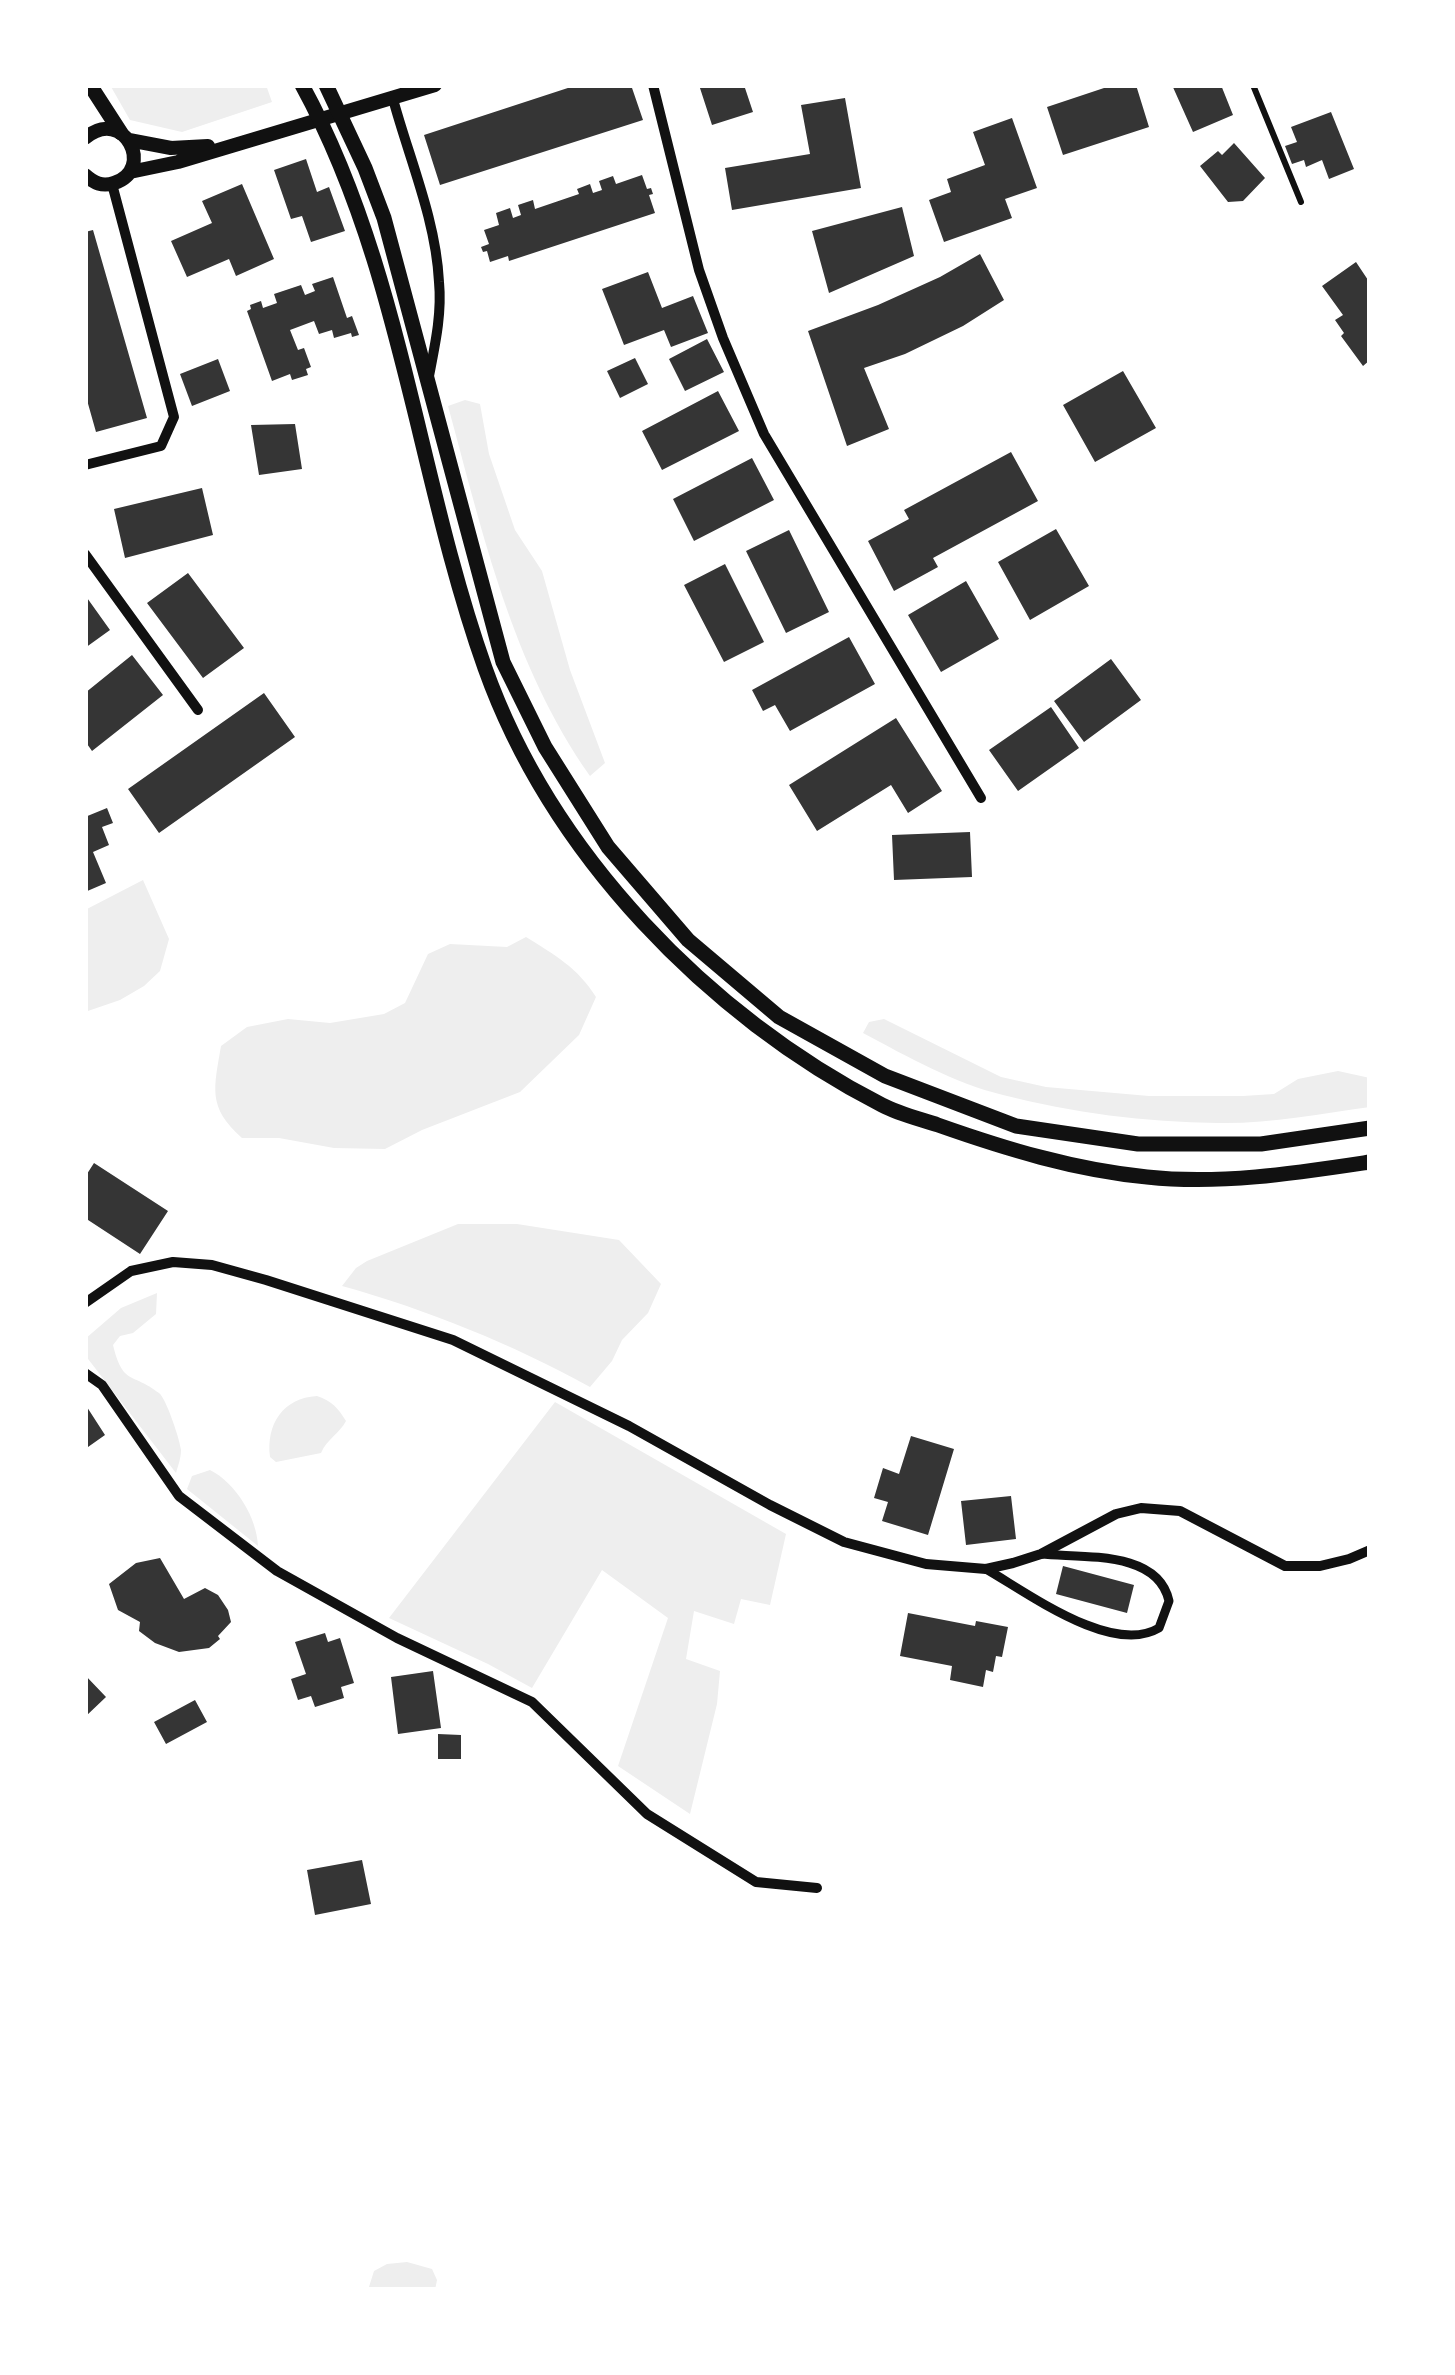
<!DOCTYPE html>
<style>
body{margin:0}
#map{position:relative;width:1455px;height:2375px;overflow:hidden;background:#fff;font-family:Ubuntu,sans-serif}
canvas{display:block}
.frame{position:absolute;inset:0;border:88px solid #fff;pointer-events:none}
</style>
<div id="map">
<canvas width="1455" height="2375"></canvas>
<div class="frame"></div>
</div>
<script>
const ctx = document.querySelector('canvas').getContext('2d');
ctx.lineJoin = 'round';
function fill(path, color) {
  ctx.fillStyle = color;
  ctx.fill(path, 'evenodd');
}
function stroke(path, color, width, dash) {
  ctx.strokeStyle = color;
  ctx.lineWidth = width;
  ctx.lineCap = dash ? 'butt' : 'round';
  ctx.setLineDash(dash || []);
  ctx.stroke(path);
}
const green = new Path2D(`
 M 110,85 L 266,85 L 272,102 L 182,132 L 130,120 Z
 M 465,400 L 480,404 L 489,454 L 515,530 L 542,571 L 570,670 L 605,763 L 590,776 C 512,665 483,534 448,406 Z
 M 143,880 L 169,939 L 160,971 L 144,986 L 120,1000 L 85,1012 L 85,910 Z
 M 526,937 C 555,955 578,968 596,997 L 579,1035 L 520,1092 L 422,1130 L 385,1149 L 334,1148 L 279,1138 L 242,1138 C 207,1107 214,1088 221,1046 L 247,1027 L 288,1019 L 330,1023 L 384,1014 L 405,1003 L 428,954 L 450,944 L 507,947 Z
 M 884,1019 L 1001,1077 L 1046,1087 L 1149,1096 L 1243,1096 L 1274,1094 L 1298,1079 L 1338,1071 L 1370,1078 L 1370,1107 C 1320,1114 1268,1124 1217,1123 C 1146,1122 1072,1113 1003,1095 C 954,1083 908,1057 863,1033 L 869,1022 Z
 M 458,1224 L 517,1224 L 619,1240 L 661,1284 L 648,1313 L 622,1340 L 612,1361 L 590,1387 C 512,1344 428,1310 342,1286 L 356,1268 L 367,1261 Z
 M 157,1293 L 156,1314 L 133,1333 L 120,1336 L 113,1345 C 123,1386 132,1372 159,1393 C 166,1398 180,1440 181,1450 C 181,1458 178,1466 176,1473 L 85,1355 L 85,1339 L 121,1308 Z
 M 317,1396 C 332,1401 338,1408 346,1421 C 340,1433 327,1439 321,1453 L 276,1462 L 270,1457 C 266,1424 283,1398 317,1396 Z
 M 555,1402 L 786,1534 L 770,1605 L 741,1599 L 734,1624 L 694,1611 L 686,1659 L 720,1671 L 717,1704 L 690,1814 L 618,1766 L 668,1618 L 602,1570 L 532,1688 L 488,1664 L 389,1618 Z
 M 210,1470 C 236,1483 257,1518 258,1546 L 187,1489 L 192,1476 Z
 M 407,2262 L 432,2269 L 437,2280 L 435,2290 L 368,2290 L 374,2271 L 387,2264 Z`);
const building = new Path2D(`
 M 577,85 L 631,85 L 643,120 L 440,185 L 424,135 Z
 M 699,85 L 744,85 L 753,112 L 712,125 Z
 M 1113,85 L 1136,85 L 1149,127 L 1063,155 L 1047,107 Z
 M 1172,85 L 1221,85 L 1233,115 L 1193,132 Z
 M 845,98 L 861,188 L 732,210 L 725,168 L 810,154 L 801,105 Z
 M 1331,112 L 1354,169 L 1329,179 L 1322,160 L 1306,167 L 1304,160 L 1292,164 L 1285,146 L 1297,142 L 1291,127 Z
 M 1012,118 L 1037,188 L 1005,199 L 1012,218 L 944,242 L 929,200 L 951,192 L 947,179 L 985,165 L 973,132 Z
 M 1234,143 L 1265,178 L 1243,201 L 1228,202 L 1200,166 L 1218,151 L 1222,155 Z
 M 306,159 L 317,192 L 329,187 L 345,231 L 311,242 L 302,216 L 291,219 L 274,170 Z
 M 642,175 L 647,189 L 651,188 L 653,194 L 649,195 L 655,213 L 509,261 L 508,256 L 490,262 L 487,251 L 483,252 L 481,247 L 489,244 L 484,230 L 499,225 L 496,213 L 510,208 L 513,218 L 521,215 L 518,205 L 533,200 L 535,209 L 579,194 L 577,189 L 590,184 L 593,193 L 602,190 L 599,181 L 613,176 L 616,184 Z
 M 242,184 L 274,259 L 236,276 L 229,259 L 187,277 L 171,241 L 212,223 L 202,201 Z
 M 902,207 L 914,256 L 829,293 L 812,231 Z
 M 93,230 L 147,418 L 96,432 L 85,393 L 85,232 Z
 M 980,254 L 1004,300 L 963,326 L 905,354 L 864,368 L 889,429 L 847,446 L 808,331 L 878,305 L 940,277 Z
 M 1356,262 L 1370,283 L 1370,360 L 1363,366 L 1341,336 L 1344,333 L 1335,320 L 1343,315 L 1322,286 Z
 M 648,272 L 662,308 L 693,296 L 708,333 L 671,347 L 664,330 L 624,345 L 602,289 Z
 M 333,277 L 347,318 L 352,316 L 359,335 L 352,337 L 351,333 L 334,338 L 332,330 L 319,334 L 314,321 L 290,330 L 298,350 L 304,348 L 311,367 L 306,369 L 308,375 L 292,380 L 290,374 L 272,381 L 247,311 L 251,309 L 250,305 L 261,301 L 263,308 L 277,303 L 274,294 L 301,285 L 305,295 L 315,291 L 312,284 Z
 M 707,339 L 724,372 L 685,391 L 669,359 Z
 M 635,358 L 648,384 L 620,398 L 607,371 Z
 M 218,359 L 230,391 L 192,406 L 180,374 Z
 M 1123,371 L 1156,428 L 1095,462 L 1063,405 Z
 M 718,391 L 739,431 L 662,470 L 642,431 Z
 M 295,424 L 302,469 L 259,475 L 251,425 Z
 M 1011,452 L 1038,501 L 933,558 L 938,567 L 894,591 L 868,541 L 909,519 L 904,510 Z
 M 752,458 L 774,500 L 694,541 L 673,499 Z
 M 202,488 L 213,535 L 125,558 L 114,509 Z
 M 1056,529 L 1089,586 L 1030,620 L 998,562 Z
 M 789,530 L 829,612 L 786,633 L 746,551 Z
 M 725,564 L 764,642 L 724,662 L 684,585 Z
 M 188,573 L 244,648 L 203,678 L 147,603 Z
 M 966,581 L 999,639 L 941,672 L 908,615 Z
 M 85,595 L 110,630 L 85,648 Z
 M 849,637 L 875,684 L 790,731 L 775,705 L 763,711 L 752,690 Z
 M 132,655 L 163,695 L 92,751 L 85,741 L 85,693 Z
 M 1111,659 L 1141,700 L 1084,742 L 1054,701 Z
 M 264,693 L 295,737 L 159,833 L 128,789 Z
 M 1051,707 L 1079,748 L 1018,791 L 989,750 Z
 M 896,718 L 942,791 L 908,813 L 891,785 L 817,831 L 789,785 Z
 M 107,808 L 113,823 L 102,827 L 109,845 L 93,852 L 106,883 L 85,892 L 85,817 Z
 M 970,832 L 972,877 L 894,880 L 892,835 Z
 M 94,1163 L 168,1211 L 140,1254 L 85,1218 L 85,1177 Z
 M 85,1404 L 105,1435 L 88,1447 L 85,1443 Z
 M 911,1436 L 954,1449 L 928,1535 L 882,1521 L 888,1502 L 874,1498 L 883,1468 L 899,1474 Z
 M 1011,1496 L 1016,1539 L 966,1545 L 961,1501 Z
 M 160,1558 L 184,1599 L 205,1588 L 218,1595 L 228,1610 L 231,1622 L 218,1636 L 220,1639 L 209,1648 L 179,1652 L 155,1643 L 139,1631 L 140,1622 L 118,1610 L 109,1584 L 136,1563 Z
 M 1063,1566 L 1134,1585 L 1127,1613 L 1056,1594 Z
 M 908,1613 L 975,1626 L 976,1621 L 1008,1627 L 1002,1657 L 996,1656 L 993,1672 L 986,1670 L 983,1687 L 950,1680 L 952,1666 L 900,1656 Z
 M 325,1633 L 328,1642 L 340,1638 L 354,1683 L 341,1687 L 344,1698 L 315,1707 L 311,1696 L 298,1700 L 291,1679 L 306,1674 L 295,1642 Z
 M 433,1671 L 441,1728 L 398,1734 L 391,1677 Z
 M 85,1675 L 106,1697 L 85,1717 Z
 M 195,1700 L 207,1722 L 166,1744 L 154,1722 Z
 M 438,1734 L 461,1735 L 461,1759 L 438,1759 Z
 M 362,1860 L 371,1904 L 315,1915 L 307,1870 Z`);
const service = new Path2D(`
 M 1253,85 L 1301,202`);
const pedestrian = new Path2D(`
 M 986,1569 C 1028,1593 1112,1656 1159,1628 L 1169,1601 C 1158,1550 1083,1558 1041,1554`);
const minor = new Path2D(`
 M 653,85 L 699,270 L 723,338 L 764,434 L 981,798
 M 393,99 C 409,158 436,220 439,282 C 442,314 435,345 429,376
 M 85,465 L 161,446 L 174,417 L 112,184
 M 85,554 L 198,710
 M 85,1303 L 131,1271 L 173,1262 L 212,1265 L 266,1280 L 453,1340 L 629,1426 L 770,1505 L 844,1542 L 926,1564 L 986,1569 L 1013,1563 L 1041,1554 L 1116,1514 L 1141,1508 L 1180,1511 L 1285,1566 L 1320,1566 L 1349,1559 L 1370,1550
 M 85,1373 L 102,1385 L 179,1496 L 277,1571 L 397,1638 L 532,1702 L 647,1814 L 756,1882 L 817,1888`);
const tertiary = new Path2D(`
 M 85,138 C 124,105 156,170 114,183 C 102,187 94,183 85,175
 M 129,140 L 171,148 L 208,146
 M 130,172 L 178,162 L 435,85`);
const secondary = new Path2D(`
 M 90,85 L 121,133
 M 302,85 C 401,266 417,476 485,668 C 551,853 708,1016 882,1105 C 899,1114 920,1119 938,1125 C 1006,1149 1075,1170 1147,1177 C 1221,1185 1297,1173 1370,1162
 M 326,85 L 365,168 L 384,218 L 503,662 L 545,747 L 608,847 L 688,940 L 779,1017 L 885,1076 L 1016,1126 L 1138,1144 L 1261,1144 L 1370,1128`);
fill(green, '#eee');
fill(building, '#353535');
stroke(service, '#111', 6);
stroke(pedestrian, '#111', 9);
stroke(minor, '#111', 10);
stroke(tertiary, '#111', 14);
stroke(secondary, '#111', 15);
</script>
